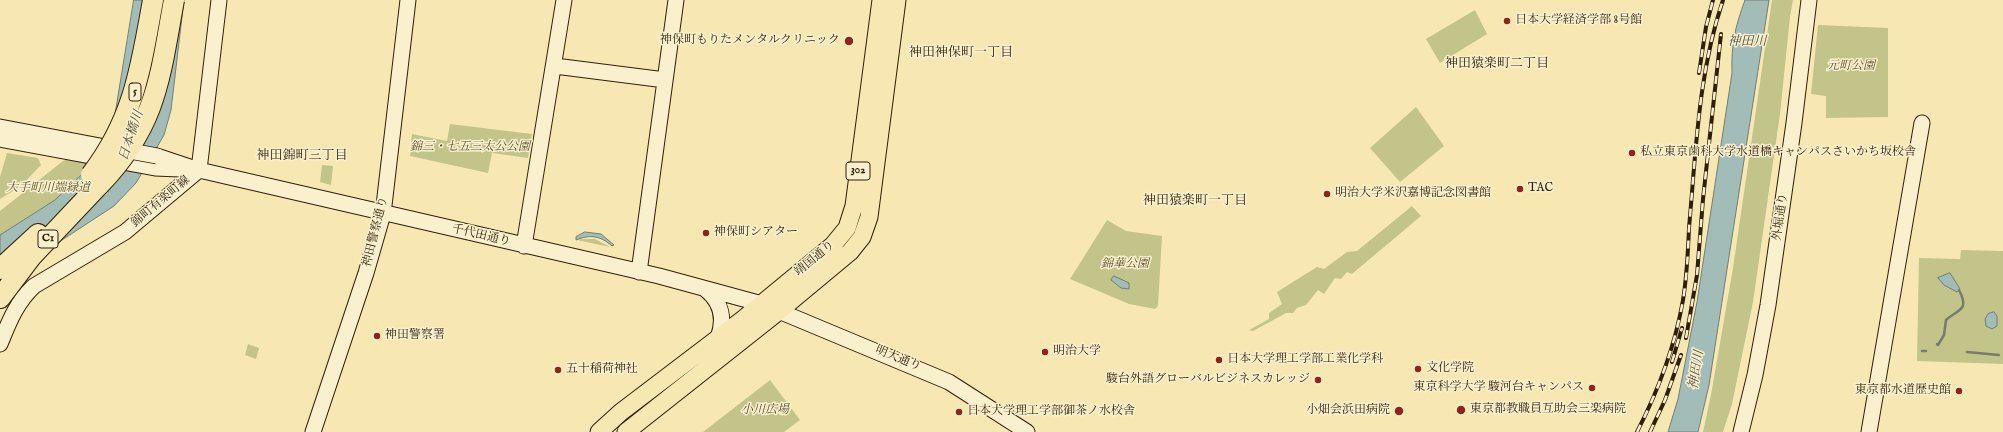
<!DOCTYPE html>
<meta charset="utf-8">
<style>
body{margin:0}
canvas{display:block;background:#f7e8b3}
</style>
<canvas width="2003" height="432"></canvas>
<script>
const ctx = document.querySelector('canvas').getContext('2d');
ctx.lineJoin = 'round';
function fill(path, color) {
  ctx.fillStyle = color;
  ctx.fill(path, 'evenodd');
}
function stroke(path, color, width, dash) {
  ctx.strokeStyle = color;
  ctx.lineWidth = width;
  ctx.lineCap = dash ? 'butt' : 'round';
  ctx.setLineDash(dash || []);
  ctx.stroke(path);
}
function label(font, color, halo, rows, align = 'center') {
  ctx.font = font + ' "IM FELL English","Noto Serif JP",serif';
  ctx.lineWidth = 3;
  ctx.setLineDash([]);
  ctx.textBaseline = 'middle';
  ctx.strokeStyle = halo;
  ctx.fillStyle = color;
  for (const [text, x, y, turn = 0] of rows) {
    ctx.save();
    ctx.translate(x, y);
    ctx.rotate((+turn || 0) * Math.PI / 180);
    ctx.textAlign = isNaN(turn) ? turn : align;
    if (halo) ctx.strokeText(text, 0, 0);
    ctx.fillText(text, 0, 0);
    ctx.restore();
  }
}
const green = new Path2D(`
 M 1772,0 L 1793,0 L 1790,17 L 1780,114 L 1753,302 L 1732,404 L 1723,432 L 1703,432 L 1711,395 L 1733,268 Z
 M 1475,10 L 1487,34 L 1440,63 L 1426,39 Z
 M 1818,25 L 1888,28 L 1888,117 L 1826,118 L 1826,96 L 1811,94 Z
 M 1416,107 L 1444,146 L 1400,182 L 1370,148 Z
 M 450,124 L 532,134 L 528,158 L 492,153 L 488,173 L 410,156 L 412,134 L 447,141 Z
 M 7,153 L 38,158 L 41,165 L 21,186 L 0,199 L 0,177 Z
 M 80,154 L 96,161 L 55,200 L 0,235 L 0,211 L 63,161 Z
 M 322,165 L 333,166 L 331,185 L 320,182 Z
 M 1412,206 L 1421,216 L 1352,274 L 1347,272 L 1341,279 L 1335,278 L 1324,294 L 1318,290 L 1306,305 L 1297,308 L 1293,313 L 1286,313 L 1253,331 L 1249,330 L 1269,319 L 1269,313 L 1282,304 L 1277,292 L 1317,267 L 1324,269 L 1347,252 L 1357,251 Z
 M 1107,220 L 1126,231 L 1162,236 L 1158,306 L 1155,309 L 1129,304 L 1070,279 Z
 M 583,239 L 595,239 L 610,247 L 577,240 Z
 M 1961,250 L 2003,251 L 2003,364 L 1917,361 L 1919,258 L 1960,259 Z
 M 248,344 L 259,348 L 256,359 L 245,355 Z
 M 770,380 L 800,420 L 784,432 L 703,432 Z`);
const water = new Path2D(`
 M 134,0 L 184,0 L 171,110 L 164,135 L 136,183 L 114,206 L 13,272 L 0,294 L 0,235 L 55,200 L 96,161 L 115,114 Z
 M 1745,0 L 1769,0 L 1709,385 L 1698,432 L 1668,432 L 1678,399 L 1697,302 L 1732,73 C 1731,45 1735,27 1745,0 Z
 M 585,232 L 601,234 L 614,245 L 612,246 C 601,236 590,234 576,240 L 576,237 Z
 M 1950,273 L 1960,289 L 1957,292 L 1944,285 L 1938,278 Z
 M 1114,276 L 1129,283 L 1129,289 L 1121,288 L 1111,280 Z
 M 1994,312 L 1997,316 L 1997,326 L 1992,329 L 1986,326 L 1985,319 L 1988,314 Z`);
const stream = new Path2D(`
 M 1937,344 L 1938,345 L 1944,335 L 1946,320 C 1958,309 1970,311 1959,290
 M 1922,351 L 1926,351
 M 1967,352 L 1999,355`);
const secondary = new Path2D(`
 M 555,66 L 665,80
 M 0,127 L 100,146
 M 0,139 L 155,168 L 180,169
 M 157,156 L 199,170 L 659,276 L 762,304 L 949,382 L 1027,432
 M 524,246 L 564,0
 M 639,272 L 676,0
 M 705,289 C 722,302 725,319 718,338
 M 0,344 C 9,322 16,303 34,286 L 125,232 L 199,170 L 219,0
 M 313,432 L 366,273 L 383,214 L 408,0
 M 1741,432 L 1755,375 L 1768,305 L 1794,123 L 1809,0
 M 1869,432 L 1922,123`);
const primary = new Path2D(`
 M 599,432 L 621,412 L 742,320 L 833,245 L 847,228 L 854,206 L 881,0
 M 626,432 L 779,311 L 850,252 L 862,237 L 869,217 L 897,0`);
const highway = new Path2D(`
 M 0,269 L 38,234
 M 0,298 L 31,257 L 100,184`);
const rail = new Path2D(`
 M 1699,73 L 1706,27 L 1713,0
 M 1686,338 L 1697,275 L 1703,199 L 1721,34
 M 1672,362 L 1682,328
 M 1637,432 C 1658,391 1675,346 1683,300 C 1687,276 1688,252 1689,228 C 1696,151 1698,74 1723,0
 M 1650,432 L 1665,400 L 1681,355`);
const secondaryBridge = new Path2D(`
 M 119,149 L 157,156`);
const highwayBridge = new Path2D(`
 M 91,175 C 134,119 141,67 153,0
 M 100,184 C 157,125 160,77 174,0`);
const markers = [
 [1507,21,4,"#8f2418"],
 [849,41,5,"#8f2418"],
 [1632,153,4,"#8f2418"],
 [1520,189,4,"#8f2418"],
 [1327,194,4,"#8f2418"],
 [706,233,4,"#8f2418"],
 [377,336,4,"#8f2418"],
 [1045,352,4,"#8f2418"],
 [1219,360,4,"#8f2418"],
 [1418,369,4,"#8f2418"],
 [558,370,4,"#8f2418"],
 [1318,380,4,"#8f2418"],
 [1592,388,4,"#8f2418"],
 [1959,391,4,"#8f2418"],
 [1461,410,5,"#8f2418"],
 [1399,411,5,"#8f2418"],
 [959,412,4,"#8f2418"]
];
const shields = [
 [135,92,12],
 [858,171,24],
 [48,239,20]
];
const shieldNames = [
 ["5",135,92],
 ["302",858,171],
 ["C1",48,239]
];
const poiNames = [
 ["日本大学経済学部 8号館",1515,21],
 ["神保町もりたメンタルクリニック",840,41,"right"],
 ["私立東京歯科大学水道橋キャンパスさいかち坂校舎",1640,153],
 ["TAC",1528,189],
 ["明治大学米沢嘉博記念図書館",1335,194],
 ["神保町シアター",714,233],
 ["神田警察署",385,336],
 ["明治大学",1053,352],
 ["日本大学理工学部工業化学科",1227,360],
 ["文化学院",1426,369],
 ["五十稲荷神社",566,370],
 ["駿台外語グローバルビジネスカレッジ",1310,380,"right"],
 ["東京科学大学 駿河台キャンパス",1584,388,"right"],
 ["東京都水道歴史館",1951,391,"right"],
 ["東京都教職員互助会三楽病院",1470,410],
 ["小畑会浜田病院",1390,411,"right"],
 ["日本大学理工学部御茶ノ水校舎",967,412]
];
const parkNames = [
 ["元町公園",1851,67],
 ["錦三・七五三太公公園",470,148],
 ["大手町川端緑道",48,189],
 ["錦華公園",1125,265],
 ["小川広場",765,411]
];
const streetNames = [
 ["錦町有楽町線",161,202,-40],
 ["外堀通り",1781,217,-82],
 ["神田警察通り",376,232,-76],
 ["千代田通り",481,236,13],
 ["靖国通り",815,259,-40],
 ["明大通り",898,359,22]
];
const waterNames = [
 ["神田川",1747,42],
 ["日本橋川",132,136,-72],
 ["神田川",1697,370,-81]
];
const neighbourhoodNames = [
 ["神田神保町一丁目",961,53],
 ["神田猿楽町二丁目",1497,64],
 ["神田錦町三丁目",302,156],
 ["神田猿楽町一丁目",1195,201]
];
fill(green, '#c2c489');
fill(water, '#a2bdb8');
stroke(water, '#757d71', 1);
stroke(stream, '#757d71', 2.5);
stroke(secondary, '#311e06', 17);
stroke(primary, '#311e06', 19);
stroke(highway, '#311e06', 22);
stroke(secondary, '#faf0ce', 15);
stroke(primary, '#f7e8b3', 17);
stroke(highway, '#f7e8b3', 20);
stroke(rail, '#311e06', 4);
stroke(rail, '#faf0ce', 2.5, [8]);
stroke(secondaryBridge, '#311e06', 17, []);
stroke(highwayBridge, '#311e06', 22, []);
stroke(secondaryBridge, '#faf0ce', 15);
stroke(highwayBridge, '#f7e8b3', 20);
for (const [x, y, r, color] of markers) {
  const dot = new Path2D();
  dot.arc(x, y, r, 0, 2 * Math.PI);
  ctx.fillStyle = color;
  ctx.fill(dot);
  stroke(dot, '#faf0ce', 1.5);
}
for (const [x, y, w] of shields) {
  const box = new Path2D();
  box.roundRect(x - w / 2, y - 9, w, 18, 3);
  ctx.fillStyle = '#faf0ce';
  ctx.fill(box);
  stroke(box, '#311e06', 1);
}
label('bold 11px', '#311e06', null, shieldNames);
label('12px', '#311e06', '#faf0ce', poiNames, 'left');
label('italic 12px', '#5c502d', '#faf0ce', parkNames);
label('12px', '#311e06', '#faf0ce', streetNames);
label('italic 13px', '#534e3b', '#faf0ce', waterNames);
label('13px', '#311e06', '#faf0ce', neighbourhoodNames);
</script>
